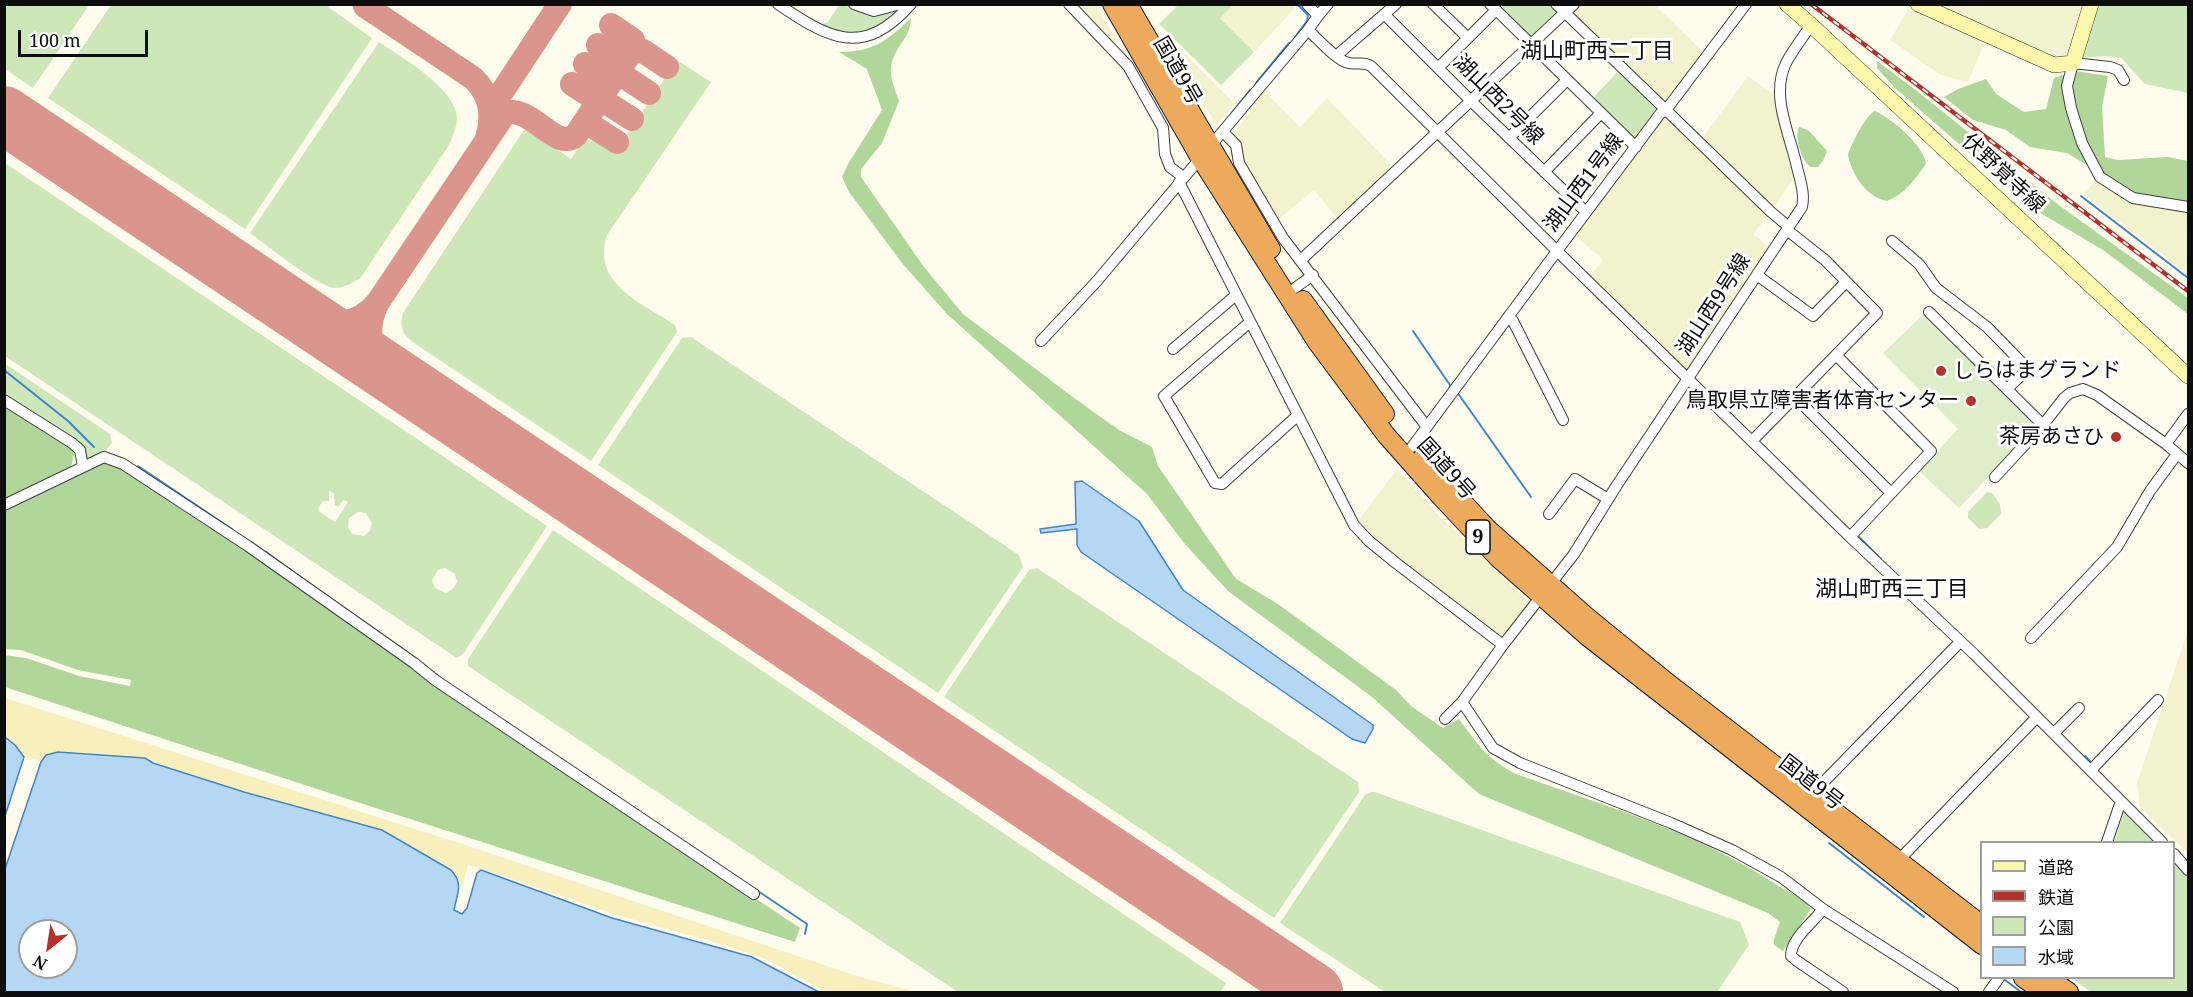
<!DOCTYPE html>
<meta charset="utf-8">
<style>
body{margin:0}
#map{position:relative;width:2193px;height:997px;overflow:hidden;background:#fefced;font-family:"Noto Serif","Noto Sans JP",serif}
canvas{display:block}
.frame{position:absolute;inset:0;border:6px solid #0d0d0d;pointer-events:none}
.legend{position:absolute;left:1980px;top:841px;width:195px;height:138px;box-sizing:border-box;background:#fff;border:2px solid #9e9e9e;margin:0;padding:8px 10px;list-style:none;font-size:18px;color:#0d0d0d}
.legend li{display:flex;align-items:center;gap:12px;height:30px}
.legend b{width:30px;border:2px solid #9e9e9e}
.north{position:absolute;left:18px;top:919px;width:60px;height:60px;box-sizing:border-box;background:#fff;border:2px solid #9e9e9e;border-radius:50%;rotate:210deg;font-size:16px;font-weight:700;line-height:24px;text-align:center;color:#0d0d0d}
.north::after{content:'';display:block;margin:auto;width:21px;height:27px;background:#b5312c;clip-path:polygon(50% 0,100% 100%,50% 72%,0 100%)}
.scale{position:absolute;left:18px;top:30px;width:130px;height:27px;box-sizing:border-box;border:3px solid #0d0d0d;border-top:0;padding-left:8px;font-size:18px;line-height:21px;white-space:nowrap;color:#0d0d0d;-webkit-text-stroke:4px #fff;paint-order:stroke}
</style>
<div id="map">
<canvas width="2193" height="997"></canvas>
<div class="frame"></div>
<ul class="legend">
<li><b style="height:8px;background:#fbf8ac"></b>道路</li>
<li><b style="height:8px;background:#b5312c"></b>鉄道</li>
<li><b style="height:16px;background:#cde7b9"></b>公園</li>
<li><b style="height:16px;background:#b5d7f3"></b>水域</li>
</ul>
<div class="north">N</div>
<div class="scale">100 m</div>
</div>
<script>
const ctx = document.querySelector('canvas').getContext('2d');
ctx.lineJoin = 'round';
function fill(path, color) {
  ctx.fillStyle = color;
  ctx.fill(path, 'evenodd');
}
function stroke(path, color, width, dash) {
  ctx.strokeStyle = color;
  ctx.lineWidth = width;
  ctx.lineCap = dash ? 'butt' : 'round';
  ctx.setLineDash(dash || []);
  ctx.stroke(path);
}
function label(font, color, halo, rows, align = 'center') {
  ctx.font = font + ' "Noto Serif","Noto Sans JP",serif';
  ctx.lineWidth = 6;
  ctx.setLineDash([]);
  ctx.textBaseline = 'middle';
  ctx.strokeStyle = halo;
  ctx.fillStyle = color;
  for (const [text, x, y, turn = 0] of rows) {
    ctx.save();
    ctx.translate(x, y);
    ctx.rotate((+turn || 0) * Math.PI / 180);
    ctx.textAlign = isNaN(turn) ? turn : align;
    if (halo) ctx.strokeText(text, 0, 0);
    ctx.fillText(text, 0, 0);
    ctx.restore();
  }
}
const farmland = new Path2D(`
 M 1073,5 L 1095,5 L 1116,38 L 1112,42 Z
 M 1233,5 L 1292,5 L 1295,8 L 1254,52 L 1220,18 Z
 M 1582,5 L 1655,5 L 1705,54 L 1666,105 L 1571,14 Z
 M 1936,5 L 2086,5 L 2072,53 L 2057,60 Z
 M 1909,8 L 1985,41 L 1968,82 L 1941,75 L 1890,40 Z
 M 1179,48 L 1234,103 L 1217,125 L 1174,55 Z
 M 1748,76 L 1778,98 L 1797,173 L 1772,210 L 1701,140 Z
 M 1263,90 L 1300,127 L 1327,98 L 1395,169 L 1339,221 L 1314,190 L 1277,221 L 1243,163 L 1235,138 L 1236,130 L 1255,106 L 1254,101 Z
 M 1665,113 L 1770,214 L 1753,234 L 1772,249 L 1690,371 L 1687,371 L 1589,277 L 1603,260 L 1574,234 Z
 M 2096,179 L 2129,200 L 2148,206 L 2188,211 L 2188,274 L 2084,195 Z
 M 1397,469 L 1436,513 L 1530,603 L 1501,642 L 1356,524 Z
 M 2188,630 L 2188,853 L 2140,807 L 2137,783 Z`);
const green = new Path2D(`
 M 1179,4 L 1233,5 L 1220,18 L 1254,52 L 1221,85 L 1159,24 Z
 M 1502,4 L 1550,5 L 1557,12 L 1531,37 L 1501,6 Z
 M 4,5 L 89,5 L 33,88 L 5,69 Z
 M 111,5 L 329,5 L 328,7 L 372,38 L 245,229 L 48,98 Z
 M 839,5 C 847,5 850,8 857,11 C 871,17 886,15 900,10 L 877,29 L 850,35 L 818,26 L 828,22 Z
 M 2097,5 L 2188,5 L 2188,93 L 2145,84 L 2121,58 L 2105,56 L 2082,58 Z
 M 379,42 C 402,58 444,81 455,109 C 460,121 454,133 449,145 L 361,277 C 354,282 345,288 335,288 C 317,286 267,245 250,233 Z
 M 677,60 L 711,82 L 607,235 C 591,284 642,303 675,325 L 677,332 L 591,461 L 414,343 C 403,334 399,328 403,313 L 524,130 L 529,130 L 571,159 C 575,154 578,146 583,142 C 592,135 607,150 614,154 Z
 M 1618,71 L 1657,110 L 1636,140 L 1593,98 Z
 M 5,163 L 547,526 L 463,654 L 457,658 L 5,356 ZM 329,490 L 334,494 L 335,505 L 339,507 L 343,500 L 348,502 L 335,522 L 320,512 L 318,508 L 323,501 L 329,501 ZM 358,512 L 366,513 L 372,523 L 370,531 L 364,536 L 352,534 L 348,527 L 349,518 ZM 445,568 L 455,574 L 457,582 L 453,589 L 446,593 L 435,588 L 432,580 L 438,570 Z
 M 691,337 L 1019,555 L 1023,567 L 938,693 L 598,465 L 682,338 Z
 M 4,363 L 110,434 L 112,443 L 102,455 L 87,462 L 81,449 L 5,397 Z
 M 1987,492 L 1992,493 L 2000,504 L 2001,514 L 1987,528 L 1979,529 L 1968,518 L 1968,512 Z
 M 553,530 L 1226,983 L 1220,992 L 958,992 L 468,666 L 468,659 Z
 M 1037,568 L 1358,782 L 1359,792 L 1274,918 L 944,697 L 1029,570 Z
 M 1371,792 L 1375,792 L 1740,922 L 1749,945 L 1717,992 L 1385,992 L 1280,923 L 1365,795 Z
 M 2125,809 L 2158,842 L 2114,842 Z
 M 2174,858 L 2188,873 L 2188,992 L 2091,992 L 2072,978 L 2174,978 Z`);
const forest = new Path2D(`
 M 911,18 C 910,39 897,44 892,62 C 888,74 895,90 899,101 L 882,143 L 861,169 L 861,177 L 924,267 L 963,314 L 1074,398 L 1119,430 L 1152,447 L 1158,466 L 1236,579 L 1278,604 L 1396,690 L 1411,706 L 1443,728 L 1459,719 C 1477,744 1488,760 1516,774 C 1603,805 1696,832 1774,883 C 1786,891 1802,897 1811,909 L 1783,951 L 1774,945 L 1774,939 L 1780,922 L 1768,913 L 1479,794 L 1372,697 L 1228,591 L 1184,543 L 1147,494 L 947,314 L 902,263 L 849,192 L 842,177 L 848,164 L 882,110 L 867,69 L 839,52 C 873,52 887,41 911,18 Z
 M 1877,61 L 1917,91 L 2060,206 L 2188,298 L 2188,314 L 2103,250 L 2032,208 L 1895,88 L 1877,68 Z
 M 2075,71 L 2108,76 L 2102,107 L 2105,157 L 2118,160 L 2168,157 L 2188,161 L 2188,203 L 2137,195 L 2067,153 L 2030,147 L 2006,130 L 1973,120 L 1944,97 L 1958,89 L 1986,79 L 1996,94 L 2024,112 L 2046,109 L 2054,78 Z
 M 1875,111 C 1892,119 1924,145 1926,164 C 1915,179 1905,194 1887,201 C 1866,197 1852,175 1848,155 C 1851,144 1866,115 1875,111 Z
 M 1799,127 L 1808,130 L 1827,151 L 1824,159 L 1818,167 L 1810,167 C 1801,158 1794,139 1799,127 Z
 M 5,404 L 75,450 L 70,471 L 5,502 Z
 M 101,461 L 129,470 L 692,856 L 800,928 L 795,942 L 360,803 L 5,687 L 4,655 L 26,658 L 79,676 L 130,686 L 131,680 L 78,670 L 21,650 L 5,649 L 5,508 Z`);
const sand = new Path2D(`
 M 5,698 L 465,845 L 857,976 L 916,992 L 826,992 L 766,959 L 714,942 L 617,915 L 488,871 L 481,869 L 477,873 L 479,868 L 468,865 L 461,890 L 459,880 L 452,869 L 382,829 L 241,790 L 153,762 L 146,757 L 59,751 L 45,755 L 40,761 L 25,757 L 15,744 L 5,736 Z`);
const pitch = new Path2D(`
 M 1925,313 L 2037,425 L 1959,508 L 1919,471 L 1958,429 L 1883,353 Z`);
const water = new Path2D(`
 M 1082,481 L 1139,521 L 1183,590 L 1373,725 L 1373,729 L 1365,743 L 1352,739 L 1081,552 L 1077,545 L 1077,529 L 1041,533 L 1040,529 L 1076,524 L 1075,482 Z
 M 5,737 L 15,745 L 24,757 L 5,816 Z
 M 58,752 L 145,758 L 153,763 L 244,792 L 382,830 L 451,870 C 464,884 457,893 454,910 L 462,914 L 467,908 L 477,873 L 481,870 L 612,918 L 752,957 L 819,992 L 5,992 L 5,869 L 41,762 L 46,755 ZM 30,931 L 66,931 L 66,967 L 30,967 Z`);
const stream = new Path2D(`
 M 1295,37 L 1307,21 L 1308,15 L 1297,4
 M 1256,83 L 1289,43
 M 1231,114 L 1250,90
 M 2081,196 L 2188,278
 M 1413,331 L 1452,388
 M 4,370 L 68,421 L 94,447
 M 1457,392 L 1531,497
 M 138,466 L 232,529
 M 1859,537 L 1881,559
 M 266,552 L 303,579
 M 2085,756 L 2090,761
 M 1829,843 L 1924,917
 M 758,891 L 807,924 L 805,934
 M 2005,980 L 2021,992`);
const taxiway = new Path2D(`
 M 365,6 L 473,78 C 490,94 494,116 487,138
 M 611,25 L 633,40 L 635,46 L 631,52
 M 598,45 L 621,60 L 622,66
 M 585,64 L 608,79 L 609,85
 M 614,78 L 625,77 L 649,93
 M 572,84 L 595,99 L 596,106
 M 597,104 L 607,103 L 632,119
 M 491,119 L 498,98 L 560,4
 M 583,125 L 589,124 L 617,142
 M 302,315 C 331,328 357,327 378,302
 M 402,382 C 375,359 360,337 378,302 L 505,113 C 531,104 556,153 576,135 L 631,52 L 643,51 L 667,67`);
const runway = new Path2D(`
 M 4,115 L 1314,992`);
const street = new Path2D(`
 M 778,4 C 828,38 863,59 911,4
 M 854,4 L 874,11 L 901,4
 M 1069,4 L 1128,66 L 1163,128 L 1165,154 L 1170,167 L 1183,177
 M 1307,4 L 1318,16 L 1308,30 C 1317,38 1337,61 1349,63 C 1357,65 1363,61 1371,66 L 1557,251 L 1660,114 L 1666,110 L 1556,4
 M 1433,4 L 1468,38
 M 1490,4 L 1636,147
 M 1746,4 L 1666,110 L 1771,212 L 1789,227
 M 1384,14 L 1470,100 L 1586,212
 M 1318,16 L 1328,4
 M 1336,56 L 1396,4
 M 1438,68 L 1496,10
 M 2124,80 L 2118,70 L 2110,67 L 2073,63 L 2067,86 L 2071,108 L 2082,143 L 2100,177 L 2133,198 L 2188,207
 M 1223,132 L 1236,145 L 1239,163 L 1283,238 L 1427,427
 M 1509,138 L 1567,80
 M 1544,172 L 1601,113
 M 1179,182 L 1354,525 L 1369,541 L 1396,563 L 1503,645
 M 1892,241 L 1919,264 L 1936,288 L 1987,327 L 2028,369 L 2007,389
 M 1301,260 L 1574,4
 M 1757,275 L 1813,316 L 1846,282
 M 1295,288 L 1313,275
 M 1929,312 L 2043,425
 M 1508,317 L 1513,321 L 1563,420
 M 1250,322 L 1164,396 L 1215,483 L 1222,484 L 1297,416
 M 1041,341 L 1097,281 L 1308,30
 M 1173,349 L 1236,295
 M 1795,397 L 1891,493
 M 4,400 L 72,443 L 80,450 L 83,467
 M 1752,441 L 1877,313 L 1825,260 L 1787,230
 M 2166,444 L 2188,414
 M 1412,447 L 1557,251 L 1850,537 L 1931,451 L 1836,355
 M 1995,477 L 2043,425 L 2064,398 L 2070,393 L 2083,389 L 2097,395 L 2166,444 L 2188,463
 M 4,505 L 104,457 L 123,464 L 248,546 L 414,663 L 435,680 L 754,894
 M 1549,514 L 1575,479 L 1608,499
 M 1850,537 L 1974,654 L 2162,842
 M 2031,638 L 2117,547 L 2150,491 L 2177,454
 M 1462,702 L 1493,748 L 1520,763 L 1671,823 L 1732,850 L 1781,877 L 1823,909 L 1953,992
 M 1445,719 L 1462,702 L 1503,645 L 1574,554 L 1617,485 L 1802,207 C 1805,193 1800,180 1797,167 C 1790,134 1770,96 1786,63 C 1793,50 1803,37 1811,25
 M 2054,733 L 2079,708
 M 2091,770 L 2158,700
 M 1812,794 L 1960,642
 M 2107,842 L 2121,801
 M 2174,854 L 2188,870
 M 1898,861 L 2037,717
 M 1823,909 C 1813,923 1791,938 1791,956 L 1797,961 L 1843,992
 M 1989,992 L 1999,978`);
const secondary = new Path2D(`
 M 1787,4 L 1811,25 L 2188,376
 M 1918,4 L 2054,65 L 2073,63 L 2091,4`);
const highway = new Path2D(`
 M 1112,4 L 1200,158 L 1316,341 L 1386,435 L 1441,497 L 1498,558 L 1588,637 L 1982,945
 M 1128,4 L 1271,249
 M 1303,300 L 1385,414
 M 1422,458 L 1488,529 L 1586,616 L 1668,683 L 1982,925
 M 2023,978 L 2043,992
 M 2049,978 L 2069,992`);
const rail = new Path2D(`
 M 1811,4 L 2188,291`);
const markers = [
 [1941,371,6,"#b5312c"],
 [1971,401,6,"#b5312c"],
 [2116,437,6,"#b5312c"]
];
const shields = [
 [1478,537,24]
];
const shieldNames = [
 ["9",1478,537]
];
const streetNames = [
 ["国道9号",1177,71,60],
 ["湖山西2号線",1498,100,45],
 ["伏野覚寺線",2003,174,43],
 ["湖山西1号線",1584,183,-53],
 ["湖山西9号線",1714,305,-57],
 ["国道9号",1446,469,48],
 ["国道9号",1811,783,38]
];
const poiNames = [
 ["しらはまグランド",1953,371,"left"],
 ["鳥取県立障害者体育センター",1959,401],
 ["茶房あさひ",2104,437]
];
const neighbourhoodNames = [
 ["湖山町西二丁目",1597,52],
 ["湖山町西三丁目",1892,590]
];
fill(farmland, '#f3f2cf');
fill(green, '#cde7b9');
fill(forest, '#b0d699');
fill(sand, '#f7efbc');
fill(pitch, '#dfeeca');
fill(water, '#b5d7f3');
stroke(water, '#4086c6', 1.5);
stroke(stream, '#4086c6', 2);
stroke(taxiway, '#da968c', 24);
stroke(runway, '#da968c', 58);
stroke(street, '#404040', 12);
stroke(secondary, '#2f2f2f', 16);
stroke(highway, '#1e1e1e', 20);
stroke(street, '#fff', 10);
stroke(secondary, '#fbf8ac', 15);
stroke(highway, '#edaa5d', 18);
stroke(rail, '#b5312c', 4.5);
stroke(rail, '#fff', 2, [7]);
for (const [x, y, r, color] of markers) {
  const dot = new Path2D();
  dot.arc(x, y, r, 0, 2 * Math.PI);
  ctx.fillStyle = color;
  ctx.fill(dot);
  stroke(dot, '#fff', 2);
}
for (const [x, y, w] of shields) {
  const box = new Path2D();
  box.roundRect(x - w / 2, y - 17, w, 34, 4.5);
  ctx.fillStyle = '#fff';
  ctx.fill(box);
  stroke(box, '#0d0d0d', 1.5);
}
label('bold 20px', '#0d0d0d', null, shieldNames);
label('21px', '#0d0d0d', '#fff', streetNames);
label('21px', '#0d0d0d', '#fff', poiNames, 'right');
label('22px', '#0d0d0d', '#fff', neighbourhoodNames);
</script>
